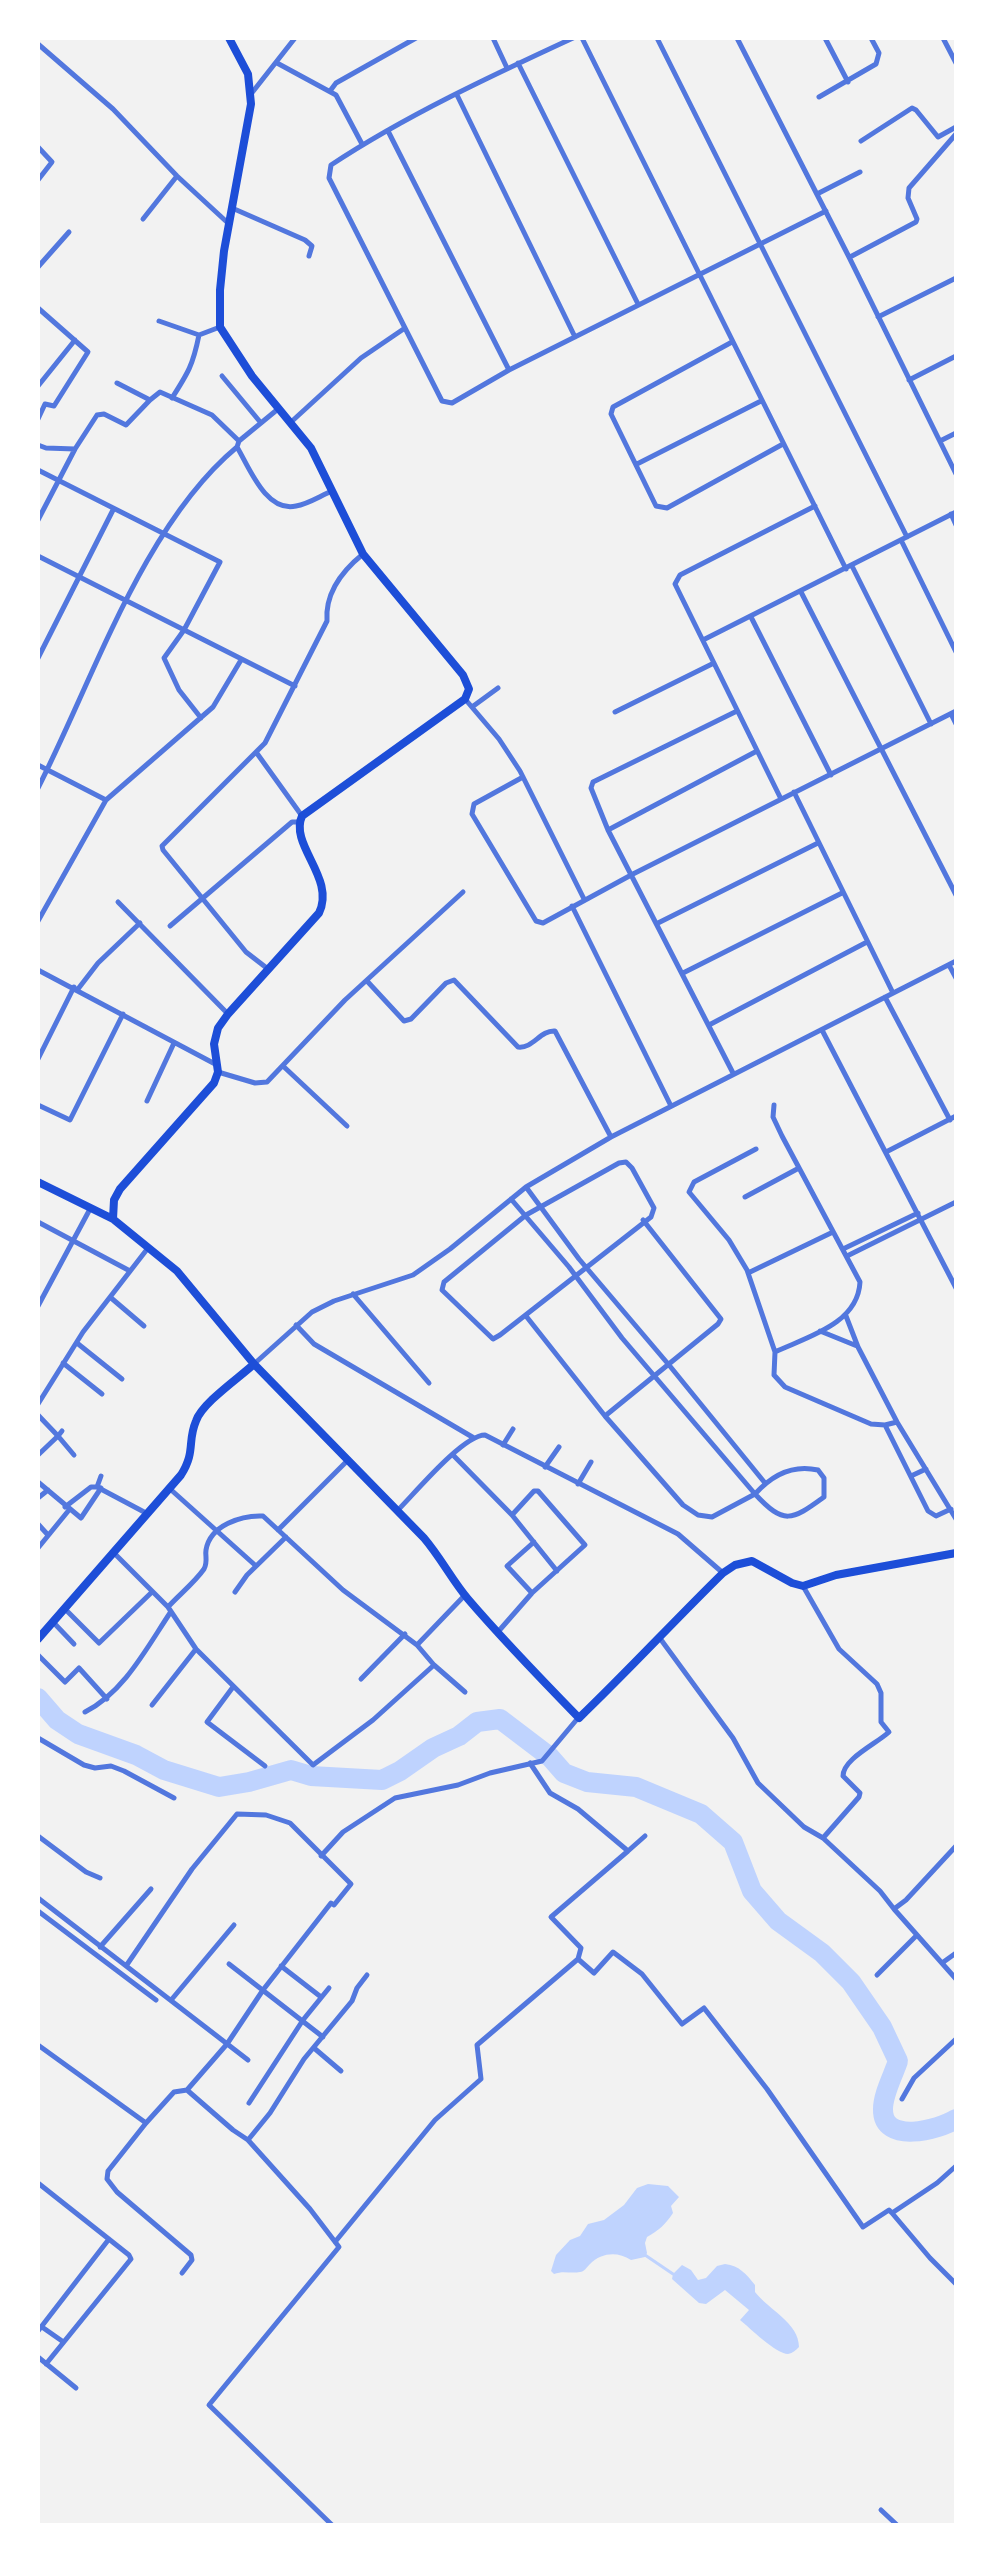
<!DOCTYPE html>
<style>
body{margin:0}
#map{position:relative;width:994px;height:2563px;overflow:hidden;background:#f2f2f2;font-family:Arial,sans-serif}
canvas{display:block}
.frame{position:absolute;inset:0;border:40px solid #fff;pointer-events:none}
</style>
<div id="map">
<canvas width="994" height="2563"></canvas>
<div class="frame"></div>
</div>
<script>
const ctx = document.querySelector('canvas').getContext('2d');
ctx.lineJoin = 'round';
function fill(path, color) {
  ctx.fillStyle = color;
  ctx.fill(path, 'evenodd');
}
function stroke(path, color, width, dash) {
  ctx.strokeStyle = color;
  ctx.lineWidth = width;
  ctx.lineCap = dash ? 'butt' : 'round';
  ctx.setLineDash(dash || []);
  ctx.stroke(path);
}
const water = new Path2D(`
 M 648,2184 L 668,2186 L 679,2197 L 671,2206 L 673,2213 C 665,2225 659,2230 647,2237 L 645,2243 L 647,2253 L 645,2257 L 631,2260 C 617,2251 601,2253 590,2264 C 587,2267 584,2272 580,2272 C 570,2274 564,2270 554,2274 L 551,2271 L 556,2255 L 570,2240 L 580,2236 L 588,2224 L 604,2220 L 624,2205 L 637,2188 Z
 M 725,2264 C 740,2266 746,2274 755,2285 L 755,2292 C 769,2310 799,2323 799,2347 C 796,2350 793,2353 788,2354 C 776,2354 750,2328 740,2320 L 749,2310 L 725,2290 L 706,2304 L 699,2303 L 672,2279 L 673,2274 L 682,2265 L 691,2270 L 698,2280 L 706,2278 L 717,2266 Z`);
const stream = new Path2D(`
 M 645,2255 L 673,2274`);
const river = new Path2D(`
 M 38,1698 L 57,1720 L 78,1734 L 136,1755 L 164,1770 L 219,1787 L 249,1782 L 291,1770 L 311,1776 L 382,1780 L 400,1771 L 433,1748 L 459,1736 L 477,1722 L 500,1719 L 550,1757 L 564,1773 L 587,1782 L 636,1787 L 701,1814 L 733,1842 L 752,1891 L 778,1921 L 822,1953 L 851,1982 L 882,2027 L 898,2061 C 893,2076 883,2094 883,2109 C 882,2145 939,2130 956,2119`);
const minor = new Path2D(`
 M 493,38 L 507,68
 M 573,38 C 493,75 405,116 331,165 L 329,178 L 442,401 L 452,403 L 509,370 L 826,211
 M 582,38 L 846,569
 M 657,38 L 907,537
 M 737,38 L 849,257 L 956,474
 M 825,38 L 848,82
 M 943,38 L 956,63
 M 38,44 L 113,109 L 177,176 L 229,224
 M 277,63 L 336,95 L 362,144
 M 518,63 L 638,304
 M 330,91 L 336,83 L 416,38
 M 251,94 L 295,38
 M 457,95 L 575,337
 M 819,97 L 876,64 L 879,53 L 871,38
 M 388,131 L 509,370
 M 861,141 L 912,108 L 916,110 L 938,137 L 956,127
 M 38,147 L 52,162 L 38,180
 M 817,194 L 860,172
 M 232,208 L 305,240 L 312,246 L 309,256
 M 143,219 L 177,176
 M 850,257 L 916,222 L 917,219 L 908,198 L 909,188 L 956,134
 M 38,267 L 69,232
 M 38,308 L 88,352 L 54,406 L 45,404 L 38,419
 M 878,317 L 956,278
 M 159,321 L 199,335 L 220,327
 M 732,342 L 613,407 L 611,414 L 656,506 L 667,508 L 783,444
 M 222,376 L 261,423
 M 909,380 L 956,356
 M 117,383 L 150,400 L 160,392 L 212,415 L 239,441 L 237,447 C 249,467 266,513 296,506 C 308,504 320,496 332,491
 M 38,386 L 75,340
 M 172,398 C 188,373 193,365 199,335
 M 290,423 L 361,358 L 405,328
 M 239,441 L 278,409
 M 940,441 L 956,433
 M 38,445 L 46,448 L 75,449
 M 637,464 L 761,401
 M 38,470 L 220,562 L 184,630 L 164,658 L 179,690 L 201,718
 M 951,514 L 956,525
 M 38,520 L 75,449 L 97,415 L 104,414 L 126,425 L 150,400
 M 901,540 L 956,652
 M 38,556 L 295,686
 M 852,566 L 931,724
 M 801,592 L 956,895
 M 751,617 L 831,775
 M 703,640 L 956,512
 M 38,658 L 113,510
 M 465,699 L 499,739 L 520,771 L 584,899
 M 472,707 L 498,688
 M 615,712 L 714,663
 M 951,714 L 956,724
 M 256,752 L 302,816
 M 38,765 L 106,800
 M 523,777 L 474,804 L 472,814 L 536,921 L 543,923 L 633,874 L 956,711
 M 38,788 C 93,680 143,525 237,447
 M 794,792 L 893,993
 M 781,799 L 675,584 L 680,575 L 815,506
 M 608,830 L 757,751
 M 118,902 L 228,1014
 M 572,906 L 671,1106
 M 38,921 L 106,800 L 213,707 L 241,660
 M 658,923 L 818,843
 M 170,926 L 292,822 L 300,822
 M 949,965 L 956,978
 M 268,969 L 246,952 L 163,850 L 162,846 L 265,743 L 327,621 C 325,594 342,571 363,554
 M 38,970 L 217,1065
 M 683,973 L 842,893
 M 367,981 L 404,1021 L 411,1019 L 446,983 L 454,980 L 518,1047 C 533,1049 540,1030 555,1031 L 611,1137
 M 78,989 L 98,963 L 140,923
 M 885,997 L 950,1120
 M 709,1025 L 867,942
 M 822,1030 L 956,1288
 M 38,1059 L 74,987
 M 283,1066 L 347,1126
 M 218,1072 L 255,1083 L 267,1082 L 345,1000 L 463,892
 M 733,1073 L 608,830 L 591,788 L 593,782 L 737,711
 M 147,1101 L 174,1043
 M 38,1105 L 70,1120 L 123,1014
 M 774,1105 L 773,1117 L 782,1136 L 860,1282 C 858,1324 807,1337 775,1352
 M 756,1149 L 694,1182 L 689,1192 L 729,1240 L 747,1270 L 775,1352 L 774,1375 L 785,1387 L 871,1424 L 885,1425 L 897,1422
 M 886,1152 L 956,1116
 M 626,1162 L 632,1168 L 654,1208 L 651,1217 L 500,1335 L 493,1339 L 442,1290 L 444,1282 L 526,1215 L 619,1163 Z
 M 526,1187 L 579,1259 L 669,1365 L 765,1483
 M 745,1197 L 799,1168
 M 511,1199 L 569,1267 L 622,1338 L 755,1494 C 772,1475 792,1464 818,1470 L 824,1478 L 824,1497 C 791,1521 784,1525 755,1494 L 712,1517 L 698,1515 L 683,1505 L 605,1416 L 526,1316
 M 38,1222 L 130,1271
 M 843,1249 L 918,1213
 M 847,1256 L 956,1202
 M 748,1273 L 833,1232
 M 353,1294 L 429,1383
 M 110,1297 L 144,1326
 M 38,1306 L 90,1209
 M 846,1316 L 858,1347 L 897,1422 L 956,1519
 M 296,1325 L 314,1344 L 474,1438
 M 820,1331 L 857,1346
 M 77,1343 L 122,1379
 M 63,1363 L 102,1394
 M 254,1364 L 312,1312 L 334,1301 L 413,1275 L 450,1249 L 526,1187 L 611,1137 L 956,961
 M 38,1404 L 83,1332 L 148,1248
 M 38,1415 L 58,1436 L 38,1455
 M 605,1416 L 718,1324 L 721,1319 L 643,1220
 M 885,1425 L 928,1511 L 936,1516 L 951,1509
 M 62,1431 L 58,1436 L 74,1455
 M 503,1445 L 513,1429
 M 453,1455 L 512,1515 L 557,1571
 M 545,1467 L 559,1447
 M 911,1476 L 926,1469
 M 38,1482 L 81,1518 L 101,1488
 M 578,1484 L 591,1462
 M 97,1487 L 146,1513
 M 169,1488 L 256,1566
 M 38,1498 L 48,1490
 M 65,1507 L 91,1487 L 97,1487 L 101,1476
 M 398,1510 C 415,1493 463,1435 485,1435 L 678,1534 L 723,1573
 M 38,1524 L 48,1535
 M 278,1530 L 347,1461
 M 38,1548 L 69,1510
 M 113,1552 L 168,1607 L 196,1649 L 313,1765 L 373,1720 L 434,1665 L 417,1645 L 343,1590 L 263,1516 C 242,1515 210,1525 206,1550 C 205,1556 208,1562 204,1569 C 195,1582 179,1595 168,1607
 M 803,1586 L 839,1649 L 877,1684 L 881,1693 L 881,1722 L 889,1732 C 876,1744 843,1759 843,1776 L 860,1793 L 859,1797 L 823,1838
 M 235,1592 L 247,1575 L 286,1537
 M 532,1593 L 507,1566 L 534,1542
 M 65,1609 L 99,1643 L 152,1592
 M 53,1622 L 74,1644
 M 497,1633 L 532,1593 L 585,1545 L 538,1491 L 534,1491 L 512,1515
 M 659,1637 L 733,1738 L 758,1783 L 804,1827 L 823,1838 L 880,1891 L 894,1909 L 906,1900 L 956,1846
 M 417,1645 L 465,1595
 M 38,1655 L 65,1682 L 79,1668 L 107,1699
 M 434,1665 L 465,1692
 M 361,1679 L 405,1634
 M 233,1687 L 207,1722 L 265,1766
 M 152,1705 L 196,1649
 M 85,1712 C 124,1692 146,1649 170,1613
 M 38,1738 L 84,1765 L 95,1768 L 111,1766 L 124,1771 L 174,1798
 M 530,1763 L 550,1793 L 578,1809 L 628,1851 L 645,1836
 M 38,1836 L 86,1872 L 100,1878
 M 321,1856 L 343,1832 L 395,1798 L 458,1785 L 490,1773 L 542,1761 L 578,1718
 M 38,1898 L 248,2060
 M 894,1909 L 956,1979
 M 38,1911 L 156,2000
 M 100,1947 L 151,1889
 M 578,1959 L 581,1948 L 551,1917 L 628,1851
 M 942,1963 L 956,1953
 M 229,1964 L 323,2037
 M 126,1966 L 192,1869 L 237,1814 L 266,1815 L 290,1823 L 351,1884 L 334,1905 L 331,1903 L 263,1990 L 227,2044 L 187,2090
 M 281,1966 L 321,1997
 M 877,1975 L 917,1935
 M 172,1999 L 234,1925
 M 38,2045 L 146,2123 L 174,2092 L 187,2090 L 233,2130 L 248,2140 L 310,2209 L 339,2247 L 209,2405 L 332,2525
 M 314,2048 L 341,2071
 M 902,2099 L 914,2078 L 956,2039
 M 249,2103 L 303,2020 L 329,1988
 M 146,2123 L 108,2171 L 107,2179 L 117,2192 L 191,2255 L 192,2260 L 182,2273
 M 248,2140 L 270,2113 L 304,2059 L 352,2001 L 357,1988 L 367,1975
 M 38,2183 L 129,2255 L 131,2259 L 46,2364
 M 892,2213 L 930,2258 L 956,2284
 M 335,2242 L 435,2120 L 481,2079 L 477,2045 L 578,1959 L 594,1973 L 613,1952 L 642,1974 L 682,2024 L 704,2008 L 767,2089 L 863,2227 L 889,2210 L 892,2213 L 937,2183 L 956,2166
 M 42,2327 L 62,2341
 M 38,2331 L 109,2239
 M 38,2357 L 76,2388
 M 881,2510 L 897,2525`);
const secondary = new Path2D(`
 M 38,1182 L 113,1219 L 177,1271 L 254,1364 L 424,1538 C 441,1558 452,1580 468,1599 C 503,1640 541,1679 579,1718 C 628,1671 674,1621 723,1573 L 735,1565 L 752,1561 L 792,1583 L 803,1586 L 836,1575 L 956,1553
 M 113,1219 L 114,1200 L 120,1189 L 214,1083 L 218,1072 L 214,1044 L 218,1028 L 228,1014 L 319,913 C 336,878 289,845 302,816 L 465,699 L 469,689 L 463,675 L 363,554 L 311,448 L 252,376 L 220,327 L 220,290 L 224,251 L 251,104 L 248,74 L 229,38
 M 38,1639 L 181,1475 C 196,1451 187,1442 196,1421 C 202,1403 239,1378 254,1364`);
fill(water, '#bfd3fe');
stroke(stream, '#bfd3fe', 3);
stroke(river, '#bfd3fe', 20);
stroke(minor, '#5277de', 5);
stroke(secondary, '#1d4ed8', 8);
</script>
